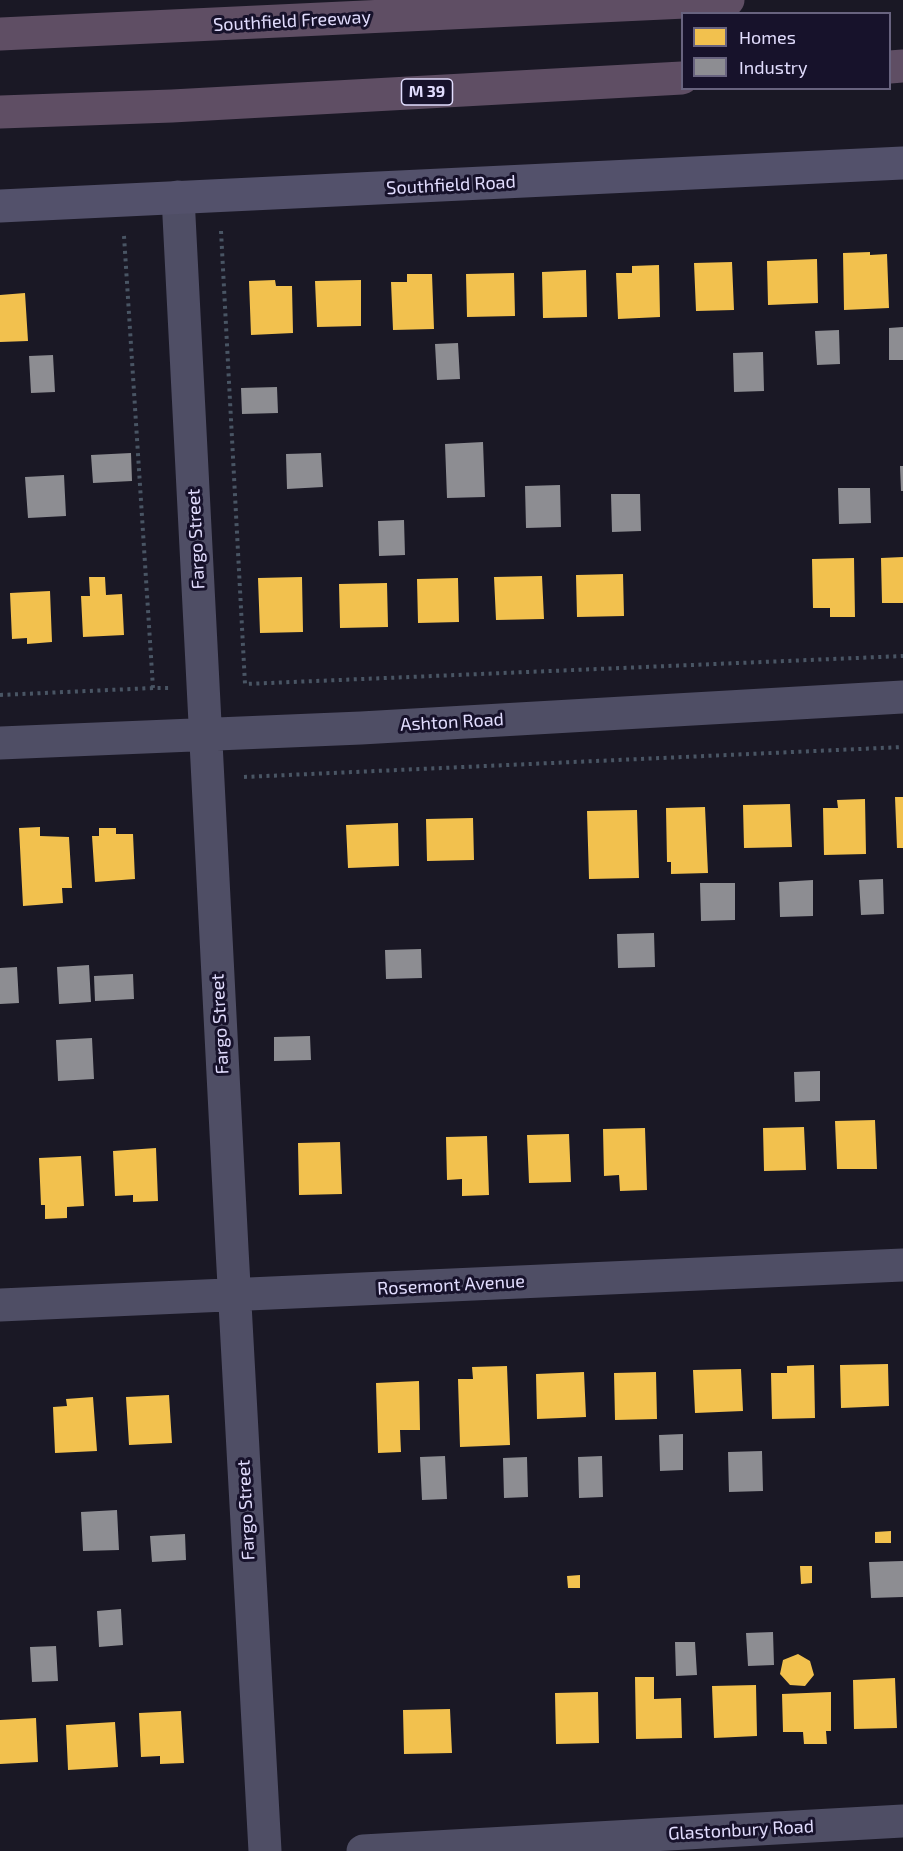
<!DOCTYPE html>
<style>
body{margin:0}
#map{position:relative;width:903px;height:1851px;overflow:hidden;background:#1a1825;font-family:"Exo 2",sans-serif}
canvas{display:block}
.legend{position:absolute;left:681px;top:12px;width:210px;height:78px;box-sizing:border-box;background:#17122b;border:2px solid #68637f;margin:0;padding:8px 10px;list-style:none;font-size:18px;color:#e2ddfe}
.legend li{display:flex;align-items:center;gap:12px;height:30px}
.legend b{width:30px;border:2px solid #68637f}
</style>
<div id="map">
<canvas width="903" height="1851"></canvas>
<ul class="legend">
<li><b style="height:16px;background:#f2c14e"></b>Homes</li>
<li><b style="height:16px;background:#8d8d92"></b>Industry</li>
</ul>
</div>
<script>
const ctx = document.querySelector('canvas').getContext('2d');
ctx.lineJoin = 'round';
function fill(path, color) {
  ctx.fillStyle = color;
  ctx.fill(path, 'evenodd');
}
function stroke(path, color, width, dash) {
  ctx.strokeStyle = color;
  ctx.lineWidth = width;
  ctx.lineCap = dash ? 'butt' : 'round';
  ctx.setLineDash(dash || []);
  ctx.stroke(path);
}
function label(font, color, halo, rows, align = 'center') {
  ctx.font = font + ' "Exo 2",sans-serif';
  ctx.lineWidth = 6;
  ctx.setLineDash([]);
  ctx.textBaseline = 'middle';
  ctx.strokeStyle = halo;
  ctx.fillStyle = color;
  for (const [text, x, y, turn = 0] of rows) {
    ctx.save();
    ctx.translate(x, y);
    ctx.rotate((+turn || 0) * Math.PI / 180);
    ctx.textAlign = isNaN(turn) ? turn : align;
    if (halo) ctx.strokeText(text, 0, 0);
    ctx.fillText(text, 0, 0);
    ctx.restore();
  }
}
const homes = new Path2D(`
 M 870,252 L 870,255 L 887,254 L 889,308 L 844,310 L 843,253 Z
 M 817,259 L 818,303 L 768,305 L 767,261 Z
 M 732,262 L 734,310 L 696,311 L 694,263 Z
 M 659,265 L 660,317 L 618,319 L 616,273 L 632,273 L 632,266 Z
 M 586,270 L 587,317 L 543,318 L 542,272 Z
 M 514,273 L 515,316 L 467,317 L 466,274 Z
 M 407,274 L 432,274 L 434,329 L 393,330 L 391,282 L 407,282 Z
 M 275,280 L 276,286 L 292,286 L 293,333 L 251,335 L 249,281 Z
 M 361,280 L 361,326 L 317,327 L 315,281 Z
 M 25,293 L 28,341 L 0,342 L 0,295 Z
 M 903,557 L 903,603 L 882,603 L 881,558 Z
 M 854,558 L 855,617 L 830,617 L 830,608 L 813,608 L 812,559 Z
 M 623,574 L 624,616 L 577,617 L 576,575 Z
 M 542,576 L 544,619 L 496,620 L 494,577 Z
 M 89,577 L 105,577 L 106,595 L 122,594 L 124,635 L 83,637 L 81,596 L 90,596 Z
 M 302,577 L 303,632 L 260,633 L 258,578 Z
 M 458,578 L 459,622 L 418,623 L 417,579 Z
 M 387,583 L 388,627 L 340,628 L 339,584 Z
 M 50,591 L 52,642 L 27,644 L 27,638 L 12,639 L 10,593 Z
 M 895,797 L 903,797 L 903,848 L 897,848 Z
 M 865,799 L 866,854 L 824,855 L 823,808 L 838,808 L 837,800 Z
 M 790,804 L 792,847 L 744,848 L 743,805 Z
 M 705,807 L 708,873 L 671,874 L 671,862 L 667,862 L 666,808 Z
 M 637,810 L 639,878 L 589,879 L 587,811 Z
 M 473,818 L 474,860 L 427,861 L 426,819 Z
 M 398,823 L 399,866 L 348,868 L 346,825 Z
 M 40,827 L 40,836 L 69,837 L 72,888 L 62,888 L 63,903 L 23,906 L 19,828 Z
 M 99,828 L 116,828 L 116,834 L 133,834 L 135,879 L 95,882 L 92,836 L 99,836 Z
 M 875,1120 L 877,1169 L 837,1169 L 835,1121 Z
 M 804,1127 L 806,1170 L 764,1171 L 763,1128 Z
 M 645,1128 L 647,1190 L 620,1191 L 619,1175 L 604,1176 L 603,1129 Z
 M 569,1134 L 571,1182 L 529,1183 L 527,1135 Z
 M 487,1136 L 489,1195 L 462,1196 L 462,1179 L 447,1180 L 446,1137 Z
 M 340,1142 L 342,1194 L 299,1195 L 298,1143 Z
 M 156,1148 L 158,1201 L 133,1202 L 133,1195 L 115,1196 L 113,1151 Z
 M 81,1156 L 84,1206 L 67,1207 L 67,1218 L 45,1219 L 45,1205 L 41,1205 L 39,1158 Z
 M 888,1364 L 889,1406 L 841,1408 L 840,1365 Z
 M 814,1365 L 815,1418 L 772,1419 L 771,1373 L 787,1373 L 787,1366 Z
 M 507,1366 L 510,1445 L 460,1447 L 458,1379 L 473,1379 L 472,1367 Z
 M 741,1369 L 743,1411 L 695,1413 L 693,1370 Z
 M 584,1372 L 586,1417 L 537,1419 L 536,1374 Z
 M 656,1372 L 657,1419 L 615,1420 L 614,1373 Z
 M 419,1381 L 420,1430 L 400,1430 L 401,1452 L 378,1453 L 376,1383 Z
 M 169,1395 L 172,1443 L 129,1445 L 126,1397 Z
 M 93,1397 L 97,1451 L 55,1453 L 53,1407 L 67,1406 L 66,1399 Z
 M 891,1531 L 891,1543 L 875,1543 L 875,1532 Z
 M 800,1566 L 812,1566 L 812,1583 L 801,1584 Z
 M 580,1575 L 580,1588 L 568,1588 L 567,1576 Z
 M 798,1654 L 810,1661 L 814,1675 L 805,1686 L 790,1685 L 780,1674 L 783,1660 Z
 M 635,1677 L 654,1677 L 654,1699 L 681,1698 L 682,1738 L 636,1739 Z
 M 895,1678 L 897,1728 L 854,1729 L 853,1680 Z
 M 756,1685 L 757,1736 L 714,1738 L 712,1686 Z
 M 598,1692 L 599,1743 L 556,1744 L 555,1693 Z
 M 831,1692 L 831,1731 L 826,1731 L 827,1744 L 804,1744 L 803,1732 L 783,1732 L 782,1694 Z
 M 450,1709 L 452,1753 L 404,1754 L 403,1710 Z
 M 181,1711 L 184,1763 L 160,1764 L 160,1756 L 141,1757 L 139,1713 Z
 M 36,1718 L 38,1762 L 0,1764 L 0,1720 Z
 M 115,1722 L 118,1767 L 68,1770 L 66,1725 Z`);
const industry = new Path2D(`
 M 903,327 L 903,360 L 889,360 L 889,328 Z
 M 839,330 L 840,364 L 817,365 L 815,331 Z
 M 458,343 L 460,379 L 437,380 L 435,344 Z
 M 763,352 L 764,391 L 734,392 L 733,353 Z
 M 53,355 L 55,392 L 31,393 L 29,356 Z
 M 277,387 L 278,413 L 242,414 L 241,388 Z
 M 483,442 L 485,497 L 447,498 L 445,444 Z
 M 131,453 L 132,481 L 93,483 L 91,455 Z
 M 321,453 L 323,487 L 287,489 L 286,454 Z
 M 900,466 L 903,466 L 903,491 L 901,491 Z
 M 64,475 L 66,516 L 28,518 L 25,477 Z
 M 560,485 L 561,527 L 526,528 L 525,486 Z
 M 838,488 L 870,488 L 871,523 L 839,524 Z
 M 611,494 L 640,494 L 641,531 L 612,532 Z
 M 404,520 L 405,555 L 379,556 L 378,521 Z
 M 883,879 L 884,914 L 861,915 L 859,880 Z
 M 813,880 L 813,916 L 780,917 L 779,882 Z
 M 700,883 L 735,883 L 735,920 L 701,921 Z
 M 654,933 L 655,967 L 618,968 L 617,934 Z
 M 421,949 L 422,978 L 386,979 L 385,950 Z
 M 89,965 L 91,1002 L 59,1004 L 57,967 Z
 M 17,967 L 19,1003 L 0,1004 L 0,968 Z
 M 133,974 L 134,999 L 95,1001 L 94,976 Z
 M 310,1036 L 311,1060 L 274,1061 L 274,1037 Z
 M 92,1038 L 94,1079 L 58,1081 L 56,1040 Z
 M 820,1071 L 820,1101 L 795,1102 L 794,1072 Z
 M 683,1434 L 683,1470 L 660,1471 L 659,1435 Z
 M 762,1451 L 763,1491 L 729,1492 L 728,1452 Z
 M 445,1456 L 447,1499 L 422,1500 L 420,1457 Z
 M 602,1456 L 603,1497 L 579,1498 L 578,1457 Z
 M 527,1457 L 528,1497 L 504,1498 L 503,1458 Z
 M 117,1510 L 119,1550 L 83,1551 L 81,1512 Z
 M 185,1534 L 186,1560 L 152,1562 L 150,1536 Z
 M 903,1561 L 903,1597 L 871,1598 L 869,1562 Z
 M 121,1609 L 123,1645 L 99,1647 L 97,1611 Z
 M 773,1632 L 774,1665 L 748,1666 L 746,1633 Z
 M 675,1642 L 695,1642 L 697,1675 L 676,1676 Z
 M 56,1646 L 58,1681 L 32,1682 L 30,1647 Z`);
const path = new Path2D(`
 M 221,231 L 245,684 L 903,656
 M 124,236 L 153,688 L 169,688
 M 0,695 L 153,688
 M 244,777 L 903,747`);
const street = new Path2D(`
 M 178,197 L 232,1249 L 265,1851
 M 0,743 L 361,728 L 903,697
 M 0,1305 L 903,1265
 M 363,1851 L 903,1821`);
const secondary = new Path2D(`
 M 0,206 L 903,163`);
const highway = new Path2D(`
 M 0,34 L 728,0
 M 890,67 L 903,66
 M 0,112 L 172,106 L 682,78`);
const shields = [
 [427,92,51]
];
const shieldNames = [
 ["M 39",427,92]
];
const streetNames = [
 ["Southfield Freeway",292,21,-3],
 ["Southfield Road",451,185,-3],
 ["Fargo Street",196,539,-93],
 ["Ashton Road",452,722,-3],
 ["Fargo Street",220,1024,-93],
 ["Rosemont Avenue",451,1285,-3],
 ["Fargo Street",246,1510,-93],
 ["Glastonbury Road",741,1830,-3]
];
fill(homes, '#f2c14e');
fill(industry, '#8d8d92');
stroke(path, '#495564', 4, [3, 4.5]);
stroke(street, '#4f4e65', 33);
stroke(secondary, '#53516b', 33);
stroke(highway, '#5f4e64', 33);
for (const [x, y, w] of shields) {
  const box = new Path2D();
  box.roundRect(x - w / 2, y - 13, w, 26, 4.5);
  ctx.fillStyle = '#17122b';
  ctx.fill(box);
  stroke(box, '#e2ddfe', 1.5);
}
label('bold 16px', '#e2ddfe', null, shieldNames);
label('18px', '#e2ddfe', '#17122b', streetNames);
</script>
